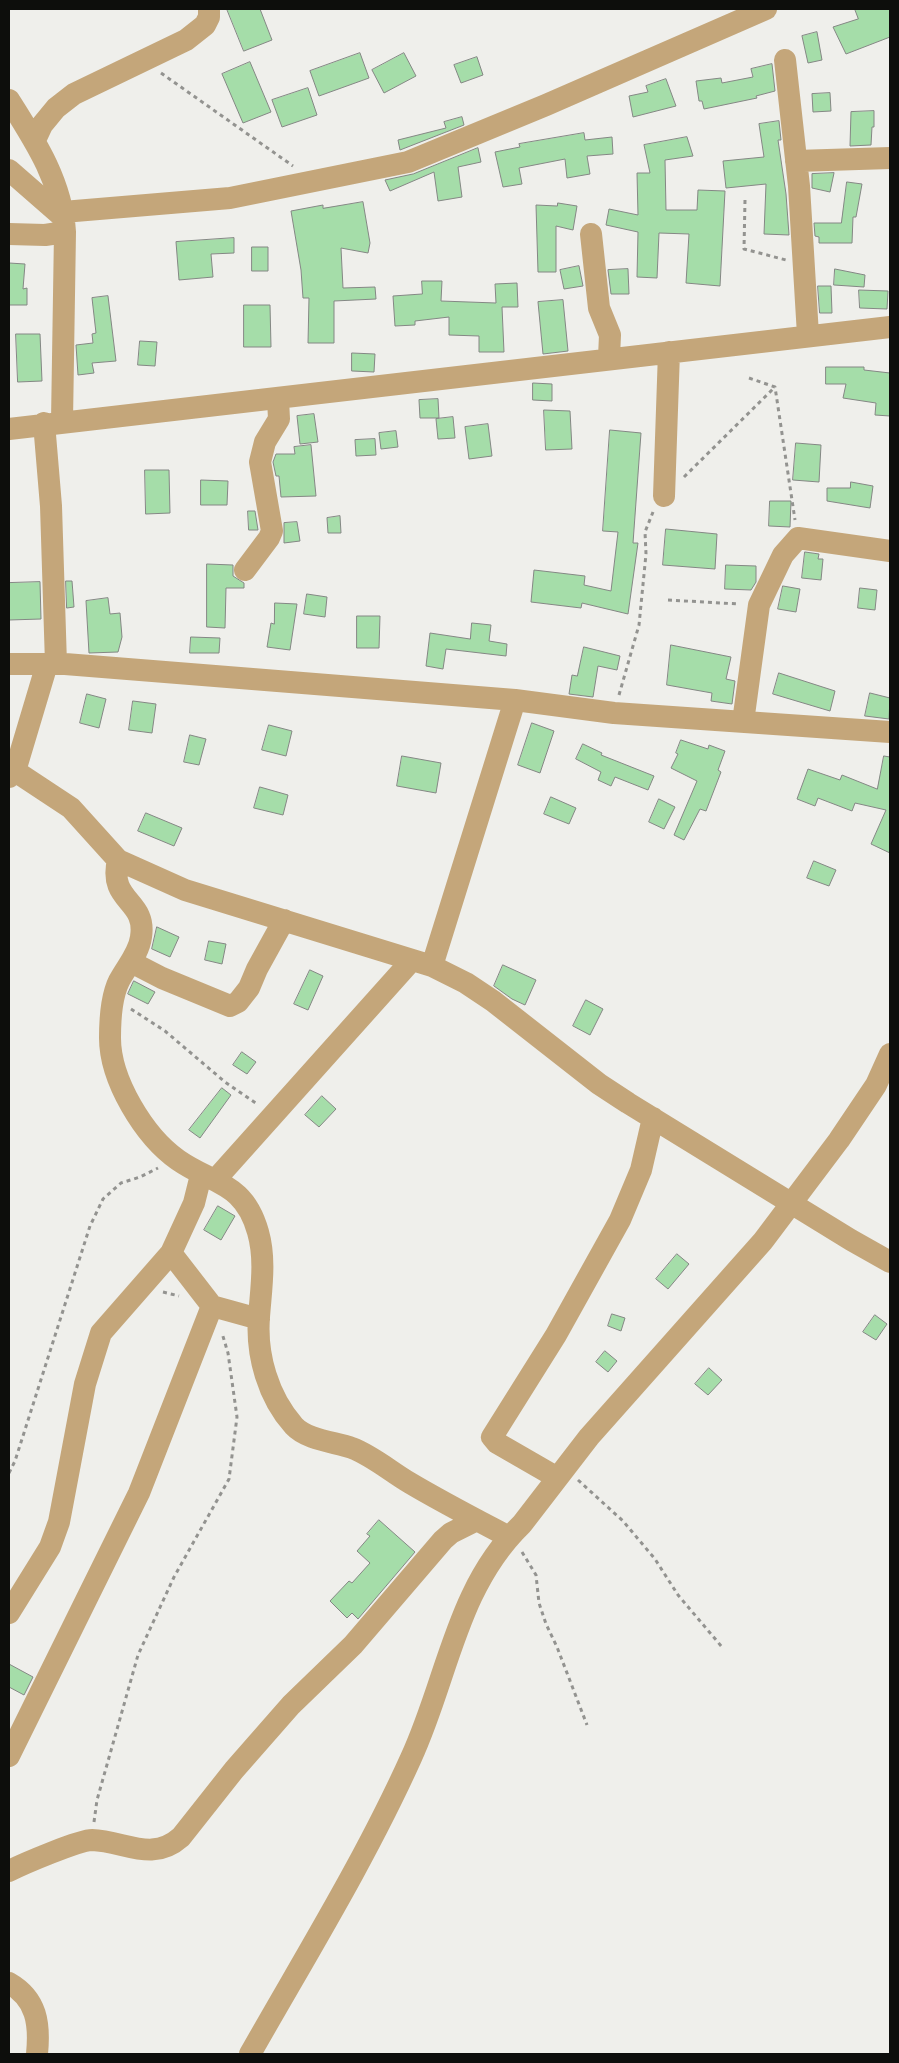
<!DOCTYPE html>
<style>
body{margin:0}
#map{position:relative;width:899px;height:2063px;overflow:hidden;background:#efefeb;font-family:Signika,sans-serif}
canvas{display:block}
.frame{position:absolute;inset:0;border:10px solid #0d0e0c;pointer-events:none}
</style>
<div id="map">
<canvas width="899" height="2063"></canvas>
<div class="frame"></div>
</div>
<script>
const ctx = document.querySelector('canvas').getContext('2d');
ctx.lineJoin = 'round';
function fill(path, color) {
  ctx.fillStyle = color;
  ctx.fill(path, 'evenodd');
}
function stroke(path, color, width, dash) {
  ctx.strokeStyle = color;
  ctx.lineWidth = width;
  ctx.lineCap = dash ? 'butt' : 'round';
  ctx.setLineDash(dash || []);
  ctx.stroke(path);
}
const building = new Path2D(`
 M 227,9 L 260,9 L 272,40 L 244,51 Z
 M 855,9 L 890,9 L 890,37 L 846,54 L 833,27 L 858,19 Z
 M 817,32 L 822,60 L 808,63 L 802,36 Z
 M 360,53 L 369,78 L 319,96 L 310,71 Z
 M 404,53 L 416,76 L 384,93 L 372,70 Z
 M 477,57 L 483,75 L 461,83 L 454,65 Z
 M 250,62 L 271,112 L 243,123 L 222,74 Z
 M 772,64 L 775,91 L 756,96 L 757,98 L 704,109 L 702,101 L 699,101 L 696,81 L 721,78 L 722,83 L 753,77 L 751,69 Z
 M 666,79 L 676,106 L 633,117 L 629,96 L 648,92 L 646,86 Z
 M 308,88 L 317,115 L 282,127 L 272,100 Z
 M 830,93 L 831,111 L 813,112 L 812,94 Z
 M 874,111 L 874,127 L 872,127 L 871,145 L 850,146 L 851,112 Z
 M 462,117 L 464,125 L 400,150 L 398,140 L 446,128 L 444,122 Z
 M 779,121 L 781,140 L 778,140 L 786,194 L 789,235 L 764,234 L 766,184 L 726,188 L 723,161 L 764,157 L 759,124 Z
 M 584,133 L 585,140 L 612,137 L 613,154 L 587,156 L 590,174 L 567,178 L 565,159 L 519,168 L 522,184 L 503,187 L 495,152 L 520,147 L 519,144 Z
 M 687,137 L 693,156 L 665,160 L 666,210 L 697,210 L 698,190 L 725,191 L 720,286 L 686,283 L 689,234 L 659,233 L 657,278 L 637,277 L 638,232 L 606,225 L 609,209 L 638,215 L 637,173 L 650,173 L 644,145 Z
 M 478,148 L 481,162 L 458,167 L 462,197 L 438,201 L 434,172 L 390,191 L 385,180 L 413,174 Z
 M 834,173 L 830,192 L 812,188 L 812,174 Z
 M 847,182 L 862,184 L 856,217 L 853,217 L 852,243 L 819,243 L 819,237 L 815,236 L 814,223 L 841,223 Z
 M 363,202 L 370,243 L 368,253 L 341,248 L 343,288 L 375,287 L 376,299 L 334,301 L 334,343 L 308,343 L 309,298 L 303,298 L 301,270 L 291,211 L 323,205 L 323,208 Z
 M 558,203 L 577,206 L 573,230 L 556,226 L 556,272 L 538,272 L 536,205 L 557,206 Z
 M 234,238 L 234,253 L 211,254 L 213,277 L 179,280 L 176,242 Z
 M 252,247 L 268,247 L 268,271 L 252,271 Z
 M 9,263 L 25,264 L 23,289 L 27,288 L 27,305 L 9,305 Z
 M 579,266 L 583,286 L 564,289 L 560,270 Z
 M 628,269 L 629,294 L 611,294 L 608,270 Z
 M 835,269 L 865,275 L 864,287 L 834,285 Z
 M 422,281 L 442,281 L 441,301 L 496,303 L 495,284 L 517,283 L 518,307 L 502,307 L 504,352 L 479,352 L 479,336 L 449,335 L 449,317 L 415,321 L 415,325 L 395,326 L 393,296 L 422,294 Z
 M 818,286 L 831,286 L 832,313 L 820,313 Z
 M 859,290 L 888,291 L 887,309 L 860,308 Z
 M 108,296 L 116,361 L 92,363 L 94,373 L 78,375 L 76,345 L 93,343 L 92,334 L 96,333 L 92,298 Z
 M 563,300 L 568,351 L 543,354 L 538,302 Z
 M 244,305 L 270,305 L 271,347 L 244,347 Z
 M 16,334 L 40,334 L 42,381 L 18,382 Z
 M 140,341 L 157,342 L 155,366 L 138,365 Z
 M 352,353 L 375,354 L 374,372 L 352,371 Z
 M 826,367 L 864,367 L 864,370 L 890,373 L 890,416 L 875,415 L 876,403 L 843,398 L 846,384 L 826,384 Z
 M 533,383 L 552,384 L 552,401 L 533,400 Z
 M 438,399 L 439,418 L 420,418 L 419,400 Z
 M 544,410 L 570,411 L 572,449 L 546,450 Z
 M 314,414 L 318,442 L 300,444 L 297,416 Z
 M 453,417 L 455,438 L 438,439 L 436,419 Z
 M 488,424 L 492,456 L 469,459 L 465,427 Z
 M 610,430 L 641,433 L 633,543 L 638,543 L 628,614 L 582,603 L 581,608 L 531,602 L 534,570 L 585,576 L 584,585 L 611,591 L 618,532 L 603,531 Z
 M 396,431 L 398,447 L 381,449 L 379,433 Z
 M 375,439 L 376,455 L 356,456 L 355,440 Z
 M 796,443 L 821,445 L 819,482 L 793,480 Z
 M 311,445 L 316,496 L 281,497 L 279,476 L 276,476 L 273,462 L 276,454 L 295,454 L 294,447 Z
 M 145,470 L 169,470 L 170,513 L 146,514 Z
 M 201,480 L 228,481 L 227,505 L 201,505 Z
 M 851,482 L 873,486 L 870,508 L 827,501 L 827,488 L 850,488 Z
 M 770,501 L 791,501 L 790,527 L 769,526 Z
 M 248,511 L 255,511 L 258,530 L 249,530 Z
 M 340,516 L 341,533 L 328,533 L 327,518 Z
 M 297,522 L 300,541 L 284,543 L 284,523 Z
 M 666,529 L 717,534 L 715,569 L 663,565 Z
 M 805,552 L 819,554 L 818,559 L 823,559 L 821,580 L 802,578 Z
 M 207,564 L 233,565 L 233,576 L 244,583 L 244,588 L 226,588 L 225,628 L 207,627 Z
 M 726,565 L 756,566 L 756,582 L 751,590 L 725,589 Z
 M 66,581 L 72,581 L 74,607 L 67,608 Z
 M 40,582 L 41,619 L 9,620 L 9,583 Z
 M 783,586 L 800,589 L 796,612 L 778,609 Z
 M 860,588 L 877,590 L 875,610 L 858,608 Z
 M 307,594 L 327,597 L 325,617 L 304,614 Z
 M 108,598 L 110,614 L 120,613 L 122,637 L 118,652 L 89,653 L 86,601 Z
 M 275,603 L 297,604 L 290,650 L 267,647 L 271,623 L 274,624 Z
 M 357,616 L 380,616 L 379,648 L 357,648 Z
 M 472,623 L 491,625 L 489,641 L 507,644 L 506,656 L 446,649 L 443,669 L 426,666 L 430,633 L 470,639 Z
 M 191,637 L 220,638 L 219,653 L 190,653 Z
 M 671,645 L 731,657 L 726,679 L 735,681 L 732,704 L 711,701 L 712,693 L 667,685 Z
 M 584,647 L 620,656 L 617,670 L 598,666 L 593,697 L 569,694 L 572,675 L 577,676 Z
 M 779,673 L 835,691 L 830,711 L 773,694 Z
 M 870,693 L 890,698 L 889,719 L 865,716 Z
 M 87,694 L 106,699 L 99,728 L 80,723 Z
 M 133,701 L 156,704 L 152,733 L 129,730 Z
 M 532,723 L 554,731 L 540,773 L 518,765 Z
 M 269,725 L 292,731 L 286,756 L 262,750 Z
 M 190,735 L 206,739 L 199,765 L 184,762 Z
 M 681,740 L 708,749 L 709,745 L 725,751 L 718,770 L 721,772 L 706,811 L 700,809 L 684,840 L 674,835 L 697,781 L 671,768 L 678,754 L 676,753 Z
 M 583,744 L 602,753 L 601,755 L 654,776 L 648,790 L 615,777 L 611,786 L 598,780 L 601,772 L 576,759 Z
 M 402,756 L 441,763 L 436,793 L 397,786 Z
 M 884,756 L 890,757 L 890,853 L 871,844 L 886,810 L 855,803 L 852,811 L 818,798 L 815,806 L 797,799 L 808,769 L 840,780 L 842,775 L 877,789 Z
 M 260,787 L 288,795 L 283,815 L 254,808 Z
 M 551,797 L 576,808 L 569,824 L 544,814 Z
 M 659,799 L 675,807 L 664,829 L 649,822 Z
 M 146,813 L 182,828 L 174,846 L 138,831 Z
 M 814,861 L 836,870 L 829,886 L 807,878 Z
 M 157,927 L 179,937 L 170,957 L 152,949 Z
 M 209,941 L 226,944 L 222,964 L 205,960 Z
 M 503,965 L 536,980 L 525,1005 L 512,999 L 494,986 Z
 M 310,970 L 323,976 L 308,1010 L 294,1004 Z
 M 134,981 L 155,992 L 148,1004 L 128,994 Z
 M 586,1000 L 603,1009 L 590,1035 L 573,1026 Z
 M 242,1052 L 256,1062 L 247,1074 L 233,1065 Z
 M 222,1088 L 231,1095 L 200,1138 L 189,1130 Z
 M 322,1096 L 336,1109 L 319,1127 L 305,1115 Z
 M 218,1206 L 235,1216 L 221,1240 L 204,1230 Z
 M 677,1254 L 689,1264 L 668,1289 L 656,1279 Z
 M 612,1314 L 625,1318 L 621,1331 L 608,1326 Z
 M 875,1315 L 887,1324 L 876,1340 L 863,1332 Z
 M 605,1351 L 617,1361 L 608,1372 L 596,1362 Z
 M 709,1368 L 722,1380 L 708,1395 L 695,1384 Z
 M 379,1520 L 415,1552 L 358,1619 L 352,1613 L 347,1618 L 330,1601 L 349,1581 L 352,1583 L 370,1563 L 357,1551 L 370,1536 L 367,1534 Z
 M 9,1664 L 33,1677 L 24,1695 L 9,1687 Z`);
const path = new Path2D(`
 M 161,73 L 293,166
 M 745,200 L 744,249 L 786,260
 M 749,378 L 775,387 L 795,520
 M 684,477 L 775,387
 M 668,600 L 739,604
 M 619,695 L 639,625 L 646,554 L 645,532 L 653,512
 M 131,1009 L 165,1031 L 225,1082 L 257,1104
 M 163,1292 L 179,1296
 M 9,1473 L 15,1461 L 90,1226 L 103,1199 L 121,1183 L 140,1177 L 158,1168
 M 578,1480 L 623,1521 L 655,1559 L 678,1595 L 722,1647
 M 522,1552 L 536,1575 L 539,1603 L 546,1624 L 557,1647 L 587,1725
 M 94,1822 L 97,1800 L 138,1655 L 174,1577 L 229,1479 L 237,1417 L 228,1353 L 222,1333`);
const minor = new Path2D(`
 M 785,60 L 799,186 L 808,335
 M 9,100 C 35,141 62,182 65,232 L 62,421
 M 35,140 L 42,125 L 56,108 L 74,94 L 186,40 L 205,25 L 209,17 L 209,9
 M 796,161 L 890,158
 M 9,170 L 64,218
 M 63,212 L 230,198 L 408,162 L 546,105 L 766,9
 M 9,234 L 45,235 L 65,232
 M 591,234 L 599,308 L 610,335 L 609,357
 M 44,423 L 51,506 L 56,664
 M 9,429 L 890,327
 M 664,496 L 669,352
 M 245,570 L 269,538 L 272,531 L 260,462 L 265,442 L 279,419 L 278,399
 M 9,664 L 65,664 L 515,700 L 614,713 L 890,732
 M 743,722 L 759,605 L 783,555 L 798,538 L 890,551
 M 15,771 L 71,808 L 118,860 L 185,890 L 432,966 L 466,983 L 493,1001 L 599,1084 L 628,1103 L 851,1240 L 890,1262
 M 9,777 L 15,771 L 47,664
 M 118,860 C 108,903 147,899 141,937 C 139,953 127,966 119,981 C 111,997 110,1019 110,1038 C 110,1080 144,1136 178,1160 C 214,1185 244,1182 258,1232 C 266,1260 261,1289 259,1317 C 256,1355 268,1397 294,1426 C 307,1440 335,1442 352,1448 C 373,1456 391,1472 410,1483 C 442,1502 475,1519 509,1537
 M 131,962 L 162,978 L 230,1006 L 238,1002 L 249,988 L 257,969 L 284,920
 M 432,966 L 515,700
 M 216,1179 L 412,960
 M 171,1253 L 212,1306 L 259,1319
 M 556,1477 L 497,1443 L 492,1437 L 556,1335 L 620,1220 L 641,1170 L 653,1118
 M 9,1613 L 50,1547 L 59,1522 L 85,1384 L 101,1333 L 171,1253 L 194,1203 L 201,1175
 M 9,1756 L 139,1493 L 212,1306
 M 9,1871 C 23,1864 79,1840 92,1840 C 125,1841 152,1863 181,1837 L 234,1770 L 291,1705 L 353,1645 L 443,1540 L 451,1533 L 477,1520
 M 9,1983 C 37,1999 40,2024 37,2054
 M 250,2054 C 305,1957 365,1860 411,1758 C 448,1678 456,1588 522,1524 L 589,1437 L 763,1241 L 839,1140 L 876,1085 L 890,1054`);
fill(building, '#a5dda9');
stroke(building, '#848784', 1);
stroke(path, '#939390', 3, [4, 4]);
stroke(minor, '#c4a67a', 22);
</script>
